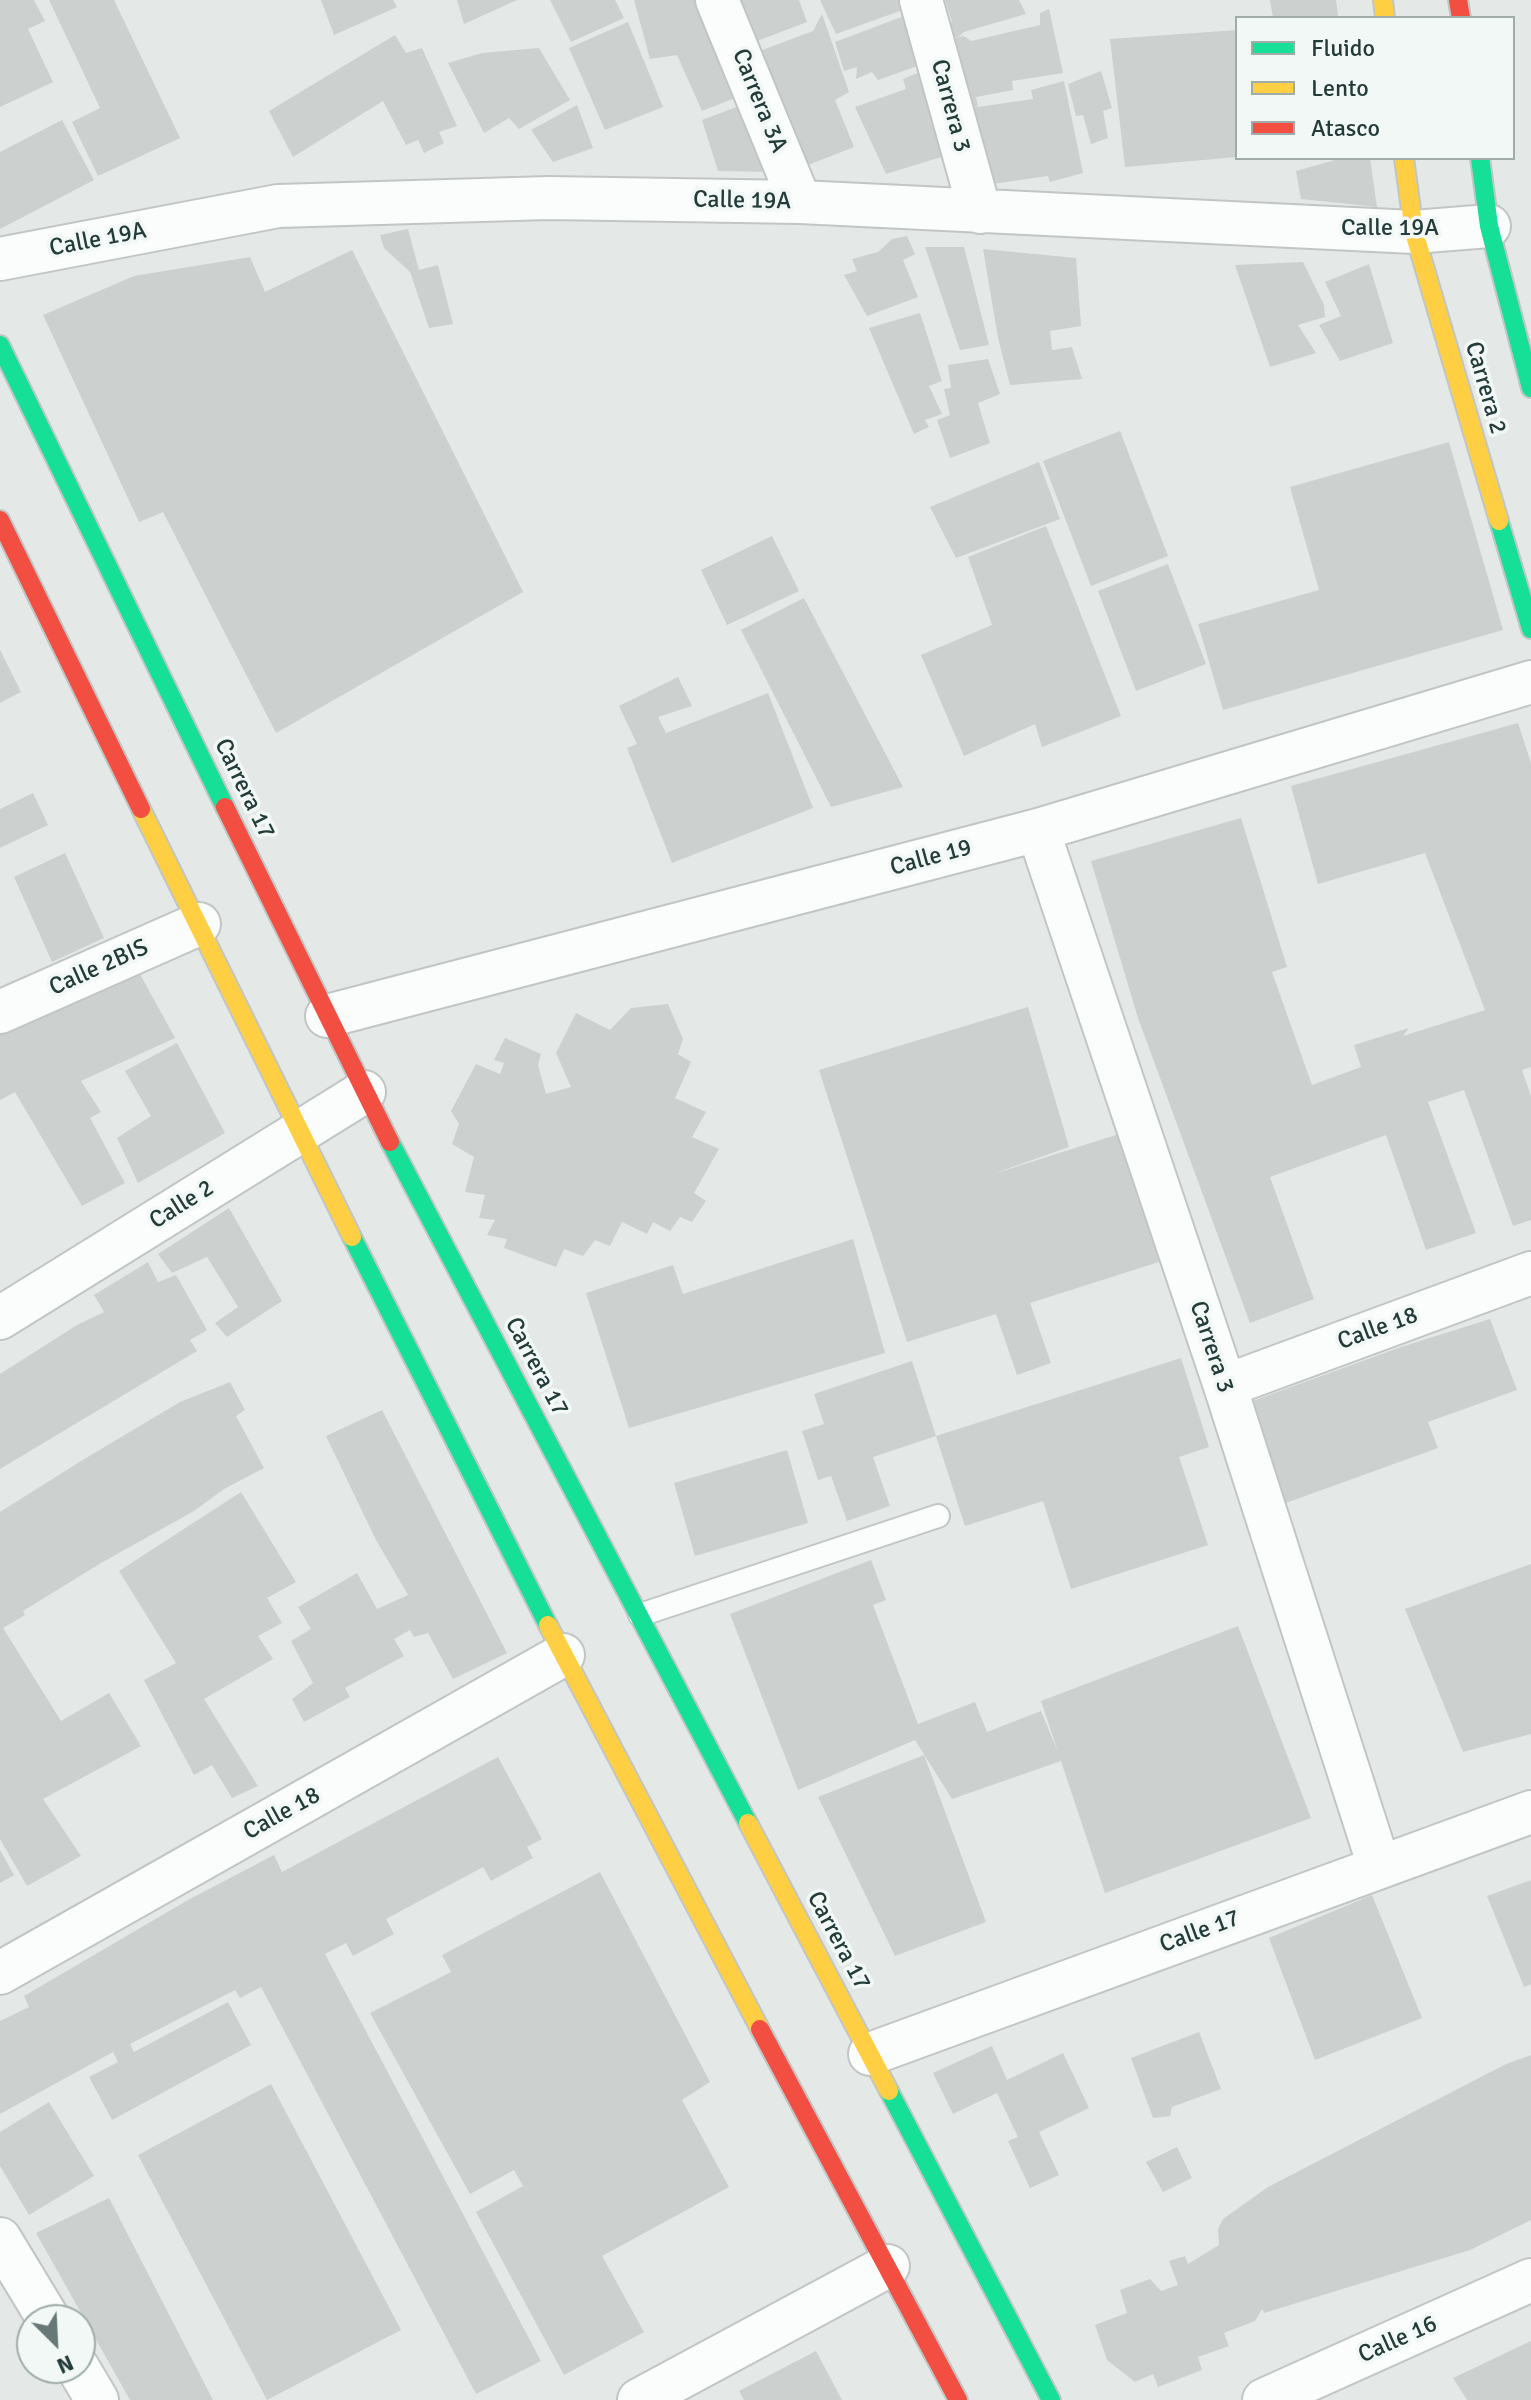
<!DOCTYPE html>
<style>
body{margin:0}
#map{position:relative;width:1531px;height:2400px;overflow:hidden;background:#e4e9e8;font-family:Signika,sans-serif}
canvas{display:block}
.legend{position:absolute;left:1235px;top:16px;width:280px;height:144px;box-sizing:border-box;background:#f2f8f6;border:2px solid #9facaa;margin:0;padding:10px 14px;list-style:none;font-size:24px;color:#233b39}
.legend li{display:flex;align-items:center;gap:16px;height:40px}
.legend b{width:40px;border:2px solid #9facaa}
.north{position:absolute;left:16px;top:2304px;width:80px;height:80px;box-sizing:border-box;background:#f2f8f6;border:2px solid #9facaa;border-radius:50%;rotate:156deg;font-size:22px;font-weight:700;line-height:32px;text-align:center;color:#233b39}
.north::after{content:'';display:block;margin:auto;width:28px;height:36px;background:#677876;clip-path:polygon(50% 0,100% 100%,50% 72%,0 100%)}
</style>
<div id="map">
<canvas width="1531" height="2400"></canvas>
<ul class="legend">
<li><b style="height:10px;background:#16e098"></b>Fluido</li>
<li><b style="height:10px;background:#ffcf43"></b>Lento</li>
<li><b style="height:10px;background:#f24e42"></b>Atasco</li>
</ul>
<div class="north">N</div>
</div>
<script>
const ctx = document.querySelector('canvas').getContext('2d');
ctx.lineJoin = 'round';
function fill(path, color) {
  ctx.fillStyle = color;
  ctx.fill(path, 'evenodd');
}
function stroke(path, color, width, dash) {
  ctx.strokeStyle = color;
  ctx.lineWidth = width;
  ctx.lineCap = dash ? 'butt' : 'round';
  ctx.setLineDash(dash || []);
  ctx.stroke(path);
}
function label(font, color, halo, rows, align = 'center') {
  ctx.font = font + ' Signika,sans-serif';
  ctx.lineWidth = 7;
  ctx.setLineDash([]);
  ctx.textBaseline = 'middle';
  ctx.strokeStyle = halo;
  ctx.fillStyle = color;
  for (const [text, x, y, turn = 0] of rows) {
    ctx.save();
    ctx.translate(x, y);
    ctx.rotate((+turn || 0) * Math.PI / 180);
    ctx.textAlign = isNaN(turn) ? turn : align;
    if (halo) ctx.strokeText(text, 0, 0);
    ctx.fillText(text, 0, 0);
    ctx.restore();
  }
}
const building = new Path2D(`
 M 0,0 L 34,0 L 45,21 L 28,29 L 53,82 L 0,107 Z
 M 49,0 L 114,0 L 180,138 L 98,176 L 72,122 L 100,108 Z
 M 321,0 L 393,0 L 397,7 L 334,35 Z
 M 457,0 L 517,0 L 464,24 Z
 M 550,0 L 615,0 L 624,18 L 571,42 Z
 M 634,0 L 705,0 L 743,95 L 702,111 L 677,55 L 650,59 Z
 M 733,0 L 799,0 L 807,22 L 752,43 Z
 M 820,0 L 908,0 L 911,7 L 836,34 Z
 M 945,0 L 1019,0 L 1026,14 L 964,32 L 958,37 L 964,36 L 971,41 L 1040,25 L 1040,13 L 1049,9 L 1063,73 L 1012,81 L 1013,90 L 976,97 L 978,107 L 1033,99 L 1031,90 L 1064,81 L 1083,173 L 1050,182 L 1048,176 L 992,184 L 970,108 L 978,107 L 968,106 L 949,41 L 958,37 L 949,38 L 942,24 L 952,22 Z
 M 1270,0 L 1336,0 L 1338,16 L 1273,18 Z
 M 912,13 L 922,34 L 910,41 L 926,63 L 878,80 L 872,72 L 856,79 L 857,67 L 844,71 L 835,42 Z
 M 822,14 L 849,92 L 835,100 L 854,147 L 798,169 L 757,52 L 813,31 Z
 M 628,22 L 663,107 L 605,130 L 569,48 Z
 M 1237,30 L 1237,157 L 1125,167 L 1110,39 Z
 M 395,35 L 406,53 L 422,48 L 457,126 L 439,132 L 444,143 L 424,153 L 418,140 L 406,145 L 383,101 L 293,157 L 269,111 Z
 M 539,48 L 570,100 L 519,129 L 509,118 L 484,133 L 448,63 L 482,53 Z
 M 927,69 L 954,153 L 886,174 L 855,107 L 906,89 L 903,79 Z
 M 1101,71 L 1112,108 L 1103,111 L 1108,138 L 1091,144 L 1083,115 L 1076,116 L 1068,84 Z
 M 747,103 L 772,172 L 718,171 L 702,120 Z
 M 577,105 L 593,148 L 553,162 L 531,130 Z
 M 62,120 L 94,180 L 0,229 L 0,152 Z
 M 1342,158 L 1370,158 L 1377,207 L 1301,199 L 1296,171 Z
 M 408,229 L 419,270 L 438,265 L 453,324 L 429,328 L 410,272 L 384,248 L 380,235 Z
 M 907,236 L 915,254 L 903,260 L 918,297 L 867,316 L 844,275 L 857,271 L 852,259 L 878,252 L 892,239 Z
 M 925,247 L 964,247 L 989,345 L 960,350 Z
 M 983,249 L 1076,258 L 1081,326 L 1050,331 L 1052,350 L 1072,347 L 1082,379 L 1010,385 L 998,338 Z
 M 352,250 L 523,592 L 276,733 L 163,512 L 139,522 L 43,315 L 134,276 L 250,257 L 265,292 Z
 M 1303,262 L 1324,305 L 1325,317 L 1298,325 L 1316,353 L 1270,367 L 1235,265 Z
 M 1369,264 L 1393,343 L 1340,361 L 1319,325 L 1341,316 L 1325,282 Z
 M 920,313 L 942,381 L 929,386 L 942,414 L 925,420 L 929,427 L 914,434 L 869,328 Z
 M 988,359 L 1000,394 L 978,403 L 990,443 L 950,458 L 937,420 L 950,415 L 944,389 L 951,388 L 948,365 Z
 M 1120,431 L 1168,556 L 1091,586 L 1043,461 Z
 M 1449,442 L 1503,630 L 1223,710 L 1198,624 L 1319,590 L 1290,487 Z
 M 1039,462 L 1060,519 L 956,558 L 930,507 Z
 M 1046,526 L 1121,716 L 1042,747 L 1035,724 L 964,756 L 921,655 L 992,625 L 968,557 Z
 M 772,536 L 799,591 L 727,625 L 701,570 Z
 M 1168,564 L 1206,664 L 1136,691 L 1098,591 Z
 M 804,598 L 903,787 L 831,807 L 741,630 Z
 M 0,650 L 21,692 L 0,703 Z
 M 678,677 L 692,706 L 658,717 L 666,733 L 768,693 L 813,808 L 672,863 L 627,748 L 637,744 L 619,706 Z
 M 1518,723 L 1531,763 L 1531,1067 L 1522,1070 L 1531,1096 L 1531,1220 L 1513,1226 L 1464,1090 L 1428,1102 L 1476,1233 L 1426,1250 L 1386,1135 L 1270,1177 L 1314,1299 L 1250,1323 L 1138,1018 L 1091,861 L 1241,818 L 1287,967 L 1272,972 L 1312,1085 L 1361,1067 L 1354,1045 L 1409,1028 L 1403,1036 L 1485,1010 L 1425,853 L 1318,884 L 1291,786 Z
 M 33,793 L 48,825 L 0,848 L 0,809 Z
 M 65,853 L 104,938 L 52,962 L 14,877 Z
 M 135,965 L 175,1038 L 81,1081 L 101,1112 L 90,1118 L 125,1183 L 82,1206 L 15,1092 L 0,1100 L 0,1024 Z
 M 668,1004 L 683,1039 L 678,1054 L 691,1062 L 675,1098 L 706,1112 L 692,1137 L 719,1149 L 694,1193 L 706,1201 L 692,1222 L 680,1217 L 670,1231 L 653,1222 L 647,1234 L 622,1222 L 610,1246 L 595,1240 L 583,1256 L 564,1249 L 556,1267 L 504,1248 L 507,1239 L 487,1235 L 495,1220 L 479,1218 L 485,1195 L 465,1192 L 474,1157 L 452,1144 L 459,1124 L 451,1111 L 476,1064 L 500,1074 L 504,1063 L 494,1060 L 505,1038 L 541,1054 L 538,1065 L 546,1094 L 571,1087 L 556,1053 L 576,1013 L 610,1030 L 631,1008 Z
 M 1028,1007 L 1069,1147 L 990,1175 L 1119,1134 L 1159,1262 L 1030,1303 L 1051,1363 L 1017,1375 L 996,1314 L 907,1342 L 819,1070 Z
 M 177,1043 L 225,1133 L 138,1183 L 117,1138 L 151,1116 L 125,1071 Z
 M 229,1208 L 282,1301 L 227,1337 L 215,1323 L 238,1307 L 207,1257 L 172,1273 L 158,1254 Z
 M 853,1239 L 885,1353 L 629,1428 L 586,1293 L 673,1265 L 683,1294 Z
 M 148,1262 L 158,1282 L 176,1275 L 207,1330 L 190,1340 L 197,1351 L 0,1469 L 0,1374 L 77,1325 L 104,1312 L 94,1295 Z
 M 1490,1319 L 1517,1390 L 1428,1422 L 1438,1448 L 1283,1504 L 1247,1403 L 1401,1347 Z
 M 1181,1358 L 1209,1447 L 1179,1457 L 1208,1545 L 1071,1589 L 1043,1501 L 965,1526 L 936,1436 Z
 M 912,1361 L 936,1436 L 873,1457 L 890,1506 L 847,1521 L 831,1476 L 818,1480 L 802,1431 L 824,1424 L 814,1394 Z
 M 230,1382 L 245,1410 L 236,1416 L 264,1468 L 224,1489 L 194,1511 L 101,1563 L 23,1611 L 25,1615 L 3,1628 L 61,1721 L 109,1693 L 141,1746 L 43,1799 L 81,1856 L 27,1886 L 0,1839 L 0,1512 L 81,1461 L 180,1402 Z
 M 382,1410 L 507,1653 L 453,1679 L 428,1633 L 414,1637 L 410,1630 L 394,1639 L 404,1656 L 345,1688 L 350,1697 L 304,1722 L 292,1699 L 313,1683 L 291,1641 L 311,1629 L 298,1607 L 357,1573 L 377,1609 L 408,1595 L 376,1540 L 326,1436 Z
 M 787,1450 L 808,1523 L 695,1556 L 674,1483 Z
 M 241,1492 L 296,1582 L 267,1598 L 282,1623 L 258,1636 L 273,1659 L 204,1699 L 258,1786 L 232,1798 L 212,1765 L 194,1775 L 144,1680 L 176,1663 L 119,1571 Z
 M 871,1560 L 886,1600 L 873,1605 L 918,1724 L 975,1702 L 987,1732 L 1041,1711 L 1058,1752 L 1041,1701 L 1238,1626 L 1311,1818 L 1105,1893 L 1061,1761 L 952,1799 L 915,1740 L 798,1790 L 730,1614 Z
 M 1531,1564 L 1531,1734 L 1463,1752 L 1405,1609 Z
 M 924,1755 L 986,1922 L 895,1956 L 818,1797 Z
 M 498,1757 L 542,1839 L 527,1847 L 533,1858 L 491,1881 L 483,1867 L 386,1919 L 394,1934 L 353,1956 L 346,1943 L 325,1954 L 541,2361 L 476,2394 L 261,1987 L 240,1998 L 235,1990 L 130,2044 L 134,2052 L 228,2002 L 251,2045 L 112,2120 L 89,2077 L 118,2062 L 113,2052 L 0,2114 L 0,2021 L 29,2007 L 24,1996 L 188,1900 L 274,1855 L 282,1872 Z
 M 0,1850 L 14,1875 L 0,1883 Z
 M 600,1872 L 710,2082 L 682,2100 L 729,2187 L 602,2256 L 644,2332 L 564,2375 L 476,2212 L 523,2186 L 514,2170 L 470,2194 L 370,2013 L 451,1972 L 442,1955 Z
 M 1531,1880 L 1531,1984 L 1524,1987 L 1487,1896 Z
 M 1372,1895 L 1422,2018 L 1315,2060 L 1269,1938 Z
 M 1199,2032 L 1221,2089 L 1172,2107 L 1170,2116 L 1153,2118 L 1131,2058 Z
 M 992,2046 L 1007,2080 L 1063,2053 L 1089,2108 L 1039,2132 L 1059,2175 L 1030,2188 L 1008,2141 L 1018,2137 L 997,2093 L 953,2114 L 933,2073 Z
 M 1531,2055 L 1531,2220 L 1470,2250 L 1264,2313 L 1262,2309 L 1255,2321 L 1224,2333 L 1229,2346 L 1198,2357 L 1202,2370 L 1158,2387 L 1153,2374 L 1135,2382 L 1107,2360 L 1095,2325 L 1127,2313 L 1120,2290 L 1150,2279 L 1161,2291 L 1178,2285 L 1169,2261 L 1185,2256 L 1188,2264 L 1219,2245 L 1218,2229 L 1223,2219 L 1268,2187 L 1506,2064 Z
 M 271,2084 L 401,2330 L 267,2400 L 138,2155 Z
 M 49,2102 L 94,2176 L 29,2215 L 0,2166 L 0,2132 Z
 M 1177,2147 L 1192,2178 L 1163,2192 L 1146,2162 Z
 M 109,2198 L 213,2400 L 130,2400 L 36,2233 Z
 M 1531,2341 L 1531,2400 L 1467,2400 L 1453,2378 Z
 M 816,2351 L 842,2400 L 744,2400 L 739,2391 Z`);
const lane = new Path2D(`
 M 640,1615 L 938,1516`);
const street = new Path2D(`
 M 717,0 L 800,202
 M 921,0 L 980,212
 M 0,259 L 278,206 L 549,198 L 800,202 L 1414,232 L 1489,226
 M 1038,830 L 1225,1386 L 1379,1866
 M 0,1012 L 199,924
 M 327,1016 L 1038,830 L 1531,682
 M 0,1318 L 364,1092
 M 1225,1386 L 1531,1273
 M 0,1973 L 563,1655
 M 870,2054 L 1531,1812
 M 0,2239 L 49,2320
 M 78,2368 L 97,2400
 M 639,2400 L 888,2266
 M 1264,2400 L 1531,2280`);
const fast = new Path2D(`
 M 1480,158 L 1489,226 L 1531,388
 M 0,345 L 225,807
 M 1499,521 L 1531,629
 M 390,1142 L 748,1823
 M 352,1237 L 548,1625
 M 889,2091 L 1051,2400`);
const slow = new Path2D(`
 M 1383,0 L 1385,18
 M 1404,158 L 1414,232 L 1499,521
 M 141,809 L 352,1237
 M 548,1625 L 760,2029
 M 748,1823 L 889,2091`);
const jam = new Path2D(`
 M 1458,0 L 1461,18
 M 0,520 L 141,809
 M 225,807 L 390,1142
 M 760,2029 L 958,2400`);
const streetNames = [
 ["Carrera 3A",759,101,68],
 ["Carrera 3",950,106,75],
 ["Calle 19A",742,201,1],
 ["Calle 19A",1390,229],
 ["Calle 19A",98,240,-11],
 ["Carrera 2",1485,388,74],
 ["Carrera 17",244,789,64],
 ["Calle 19",931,858,-15],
 ["Calle 2BIS",99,968,-24],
 ["Calle 2",182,1205,-32],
 ["Calle 18",1378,1329,-20],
 ["Carrera 3",1211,1347,72],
 ["Carrera 17",536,1367,62],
 ["Calle 18",282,1814,-29],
 ["Calle 17",1200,1932,-20],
 ["Carrera 17",838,1941,62],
 ["Calle 16",1398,2340,-24]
];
fill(building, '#ccd0cf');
stroke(lane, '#c1c6c5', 26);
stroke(street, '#c1c6c5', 46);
stroke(fast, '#c0c6c5', 22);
stroke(slow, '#c0c6c5', 22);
stroke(jam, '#c0c6c5', 22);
stroke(lane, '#fbfcfc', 22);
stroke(street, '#fbfcfc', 42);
stroke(fast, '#16e098', 18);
stroke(slow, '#ffcf43', 18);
stroke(jam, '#f24e42', 18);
label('24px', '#233b39', '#f2f8f6', streetNames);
</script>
